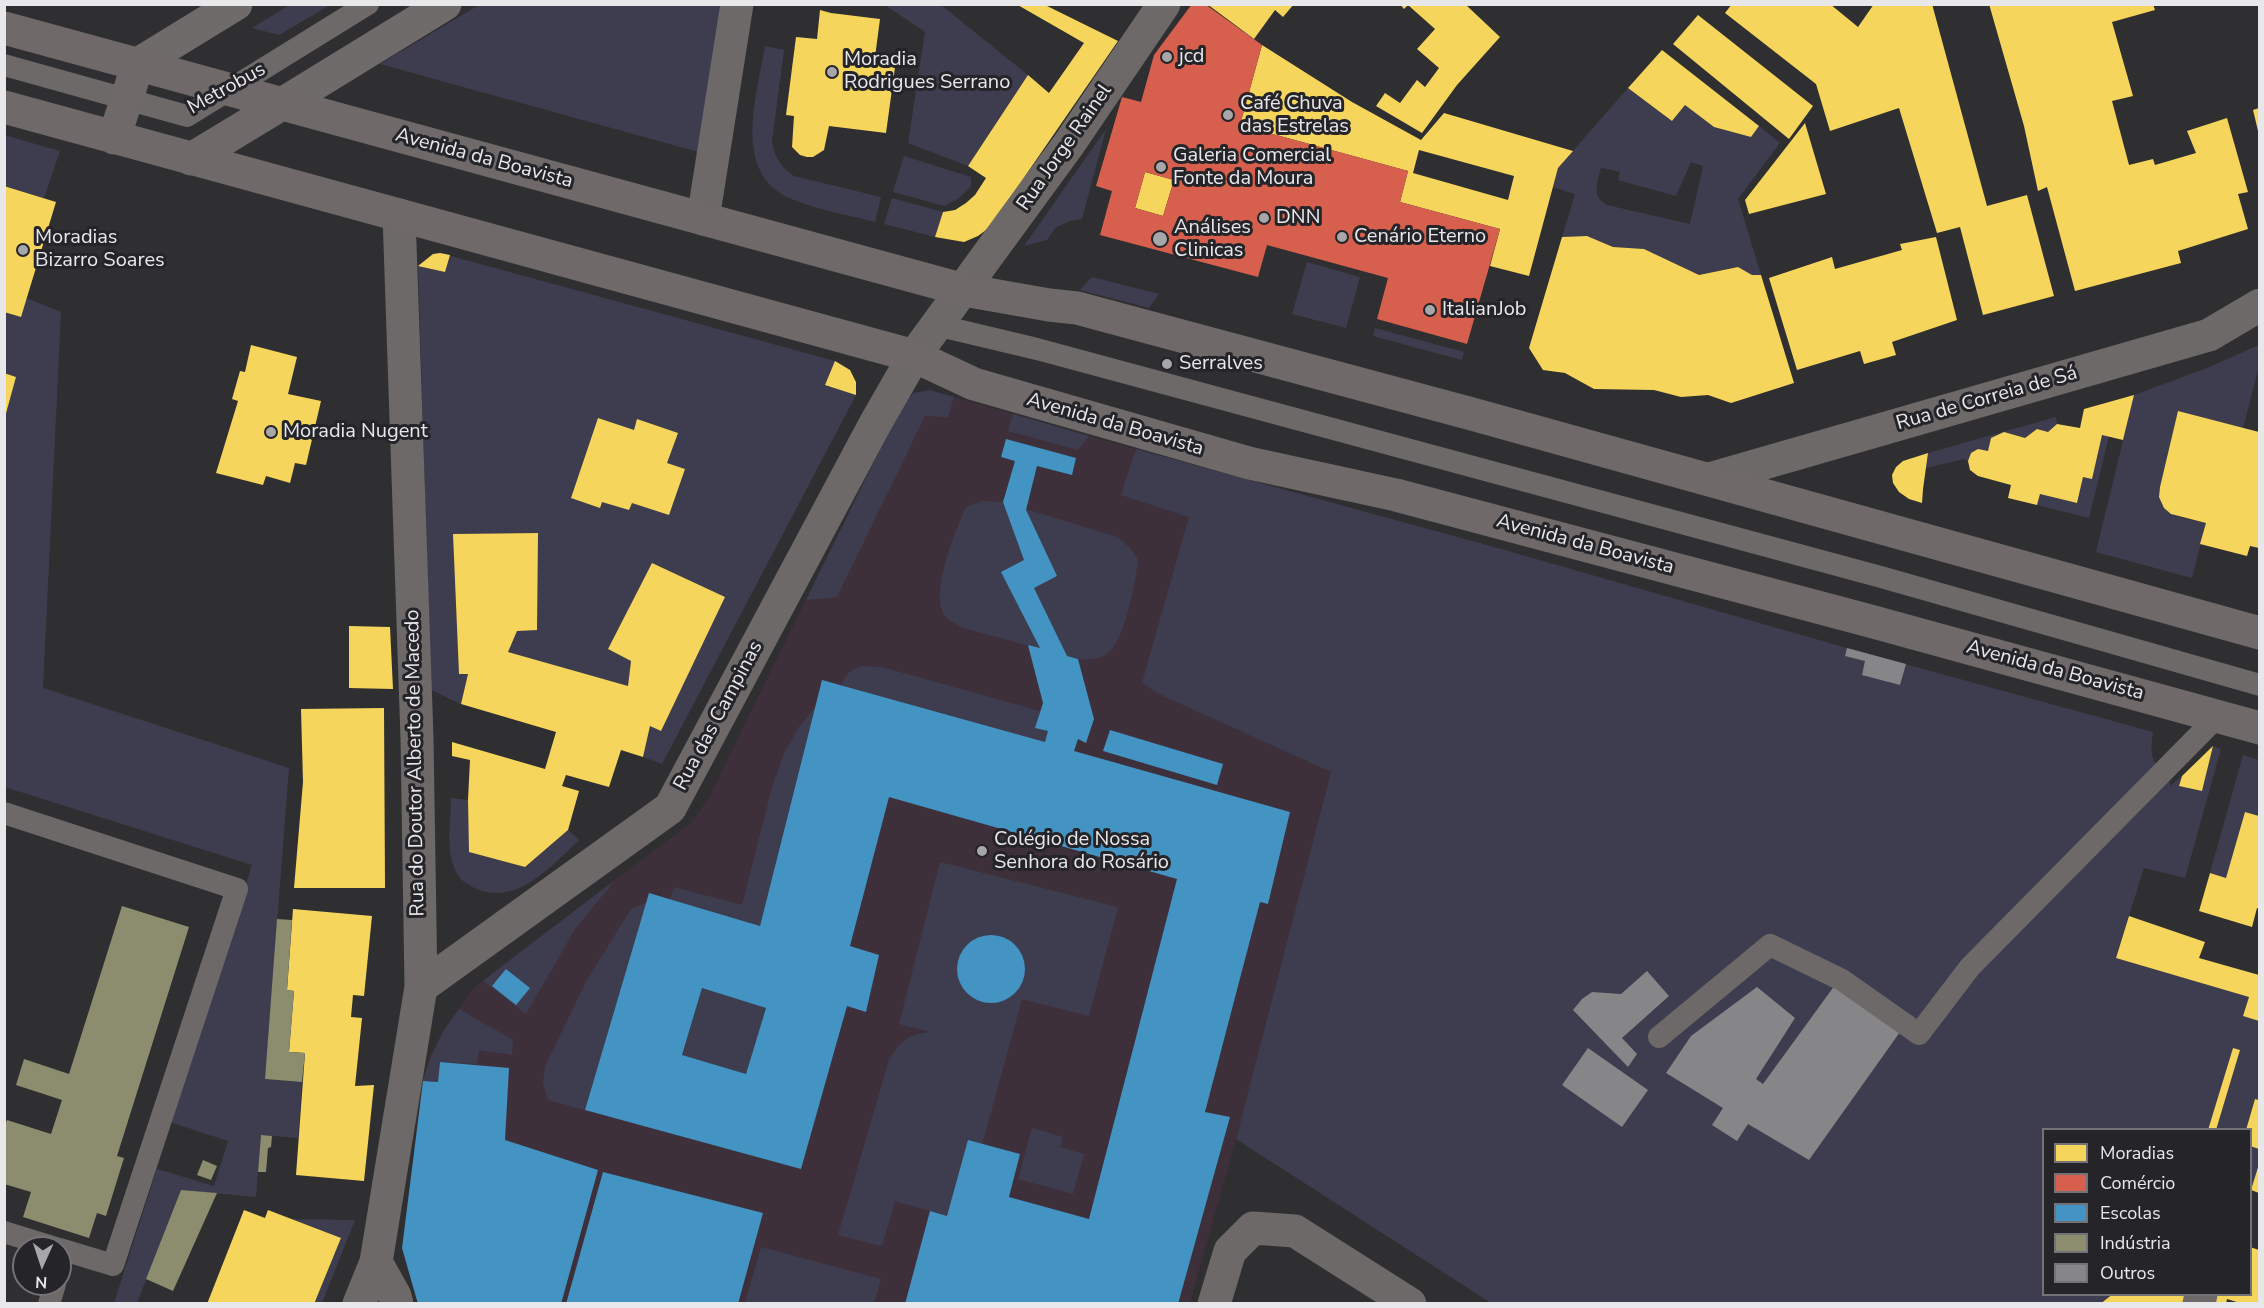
<!DOCTYPE html>
<meta charset="utf-8">
<style>
body{margin:0}
#map{position:relative;width:2264px;height:1308px;overflow:hidden;background:#2f2f31;font-family:"Nunito Sans",sans-serif}
canvas{display:block}
.frame{position:absolute;inset:0;border:6px solid #e8e8eb;pointer-events:none}
.legend{position:absolute;left:2042px;top:1128px;width:210px;height:168px;box-sizing:border-box;background:#242429;border:2px solid #727277;margin:0;padding:8px 10px;list-style:none;font-size:18px;color:#e8e8eb}
.legend li{display:flex;align-items:center;gap:12px;height:30px}
.legend b{width:30px;border:2px solid #727277}
.north{position:absolute;left:12px;top:1236px;width:60px;height:60px;box-sizing:border-box;background:#242429;border:2px solid #727277;border-radius:50%;rotate:183deg;font-size:16px;font-weight:700;line-height:24px;text-align:center;color:#e8e8eb}
.north::after{content:'';display:block;margin:auto;width:21px;height:27px;background:#a7a7aa;clip-path:polygon(50% 0,100% 100%,50% 72%,0 100%)}
</style>
<div id="map">
<canvas width="2264" height="1308"></canvas>
<div class="frame"></div>
<ul class="legend">
<li><b style="height:16px;background:#f6d55c"></b>Moradias</li>
<li><b style="height:16px;background:#d6604d"></b>Comércio</li>
<li><b style="height:16px;background:#4393c3"></b>Escolas</li>
<li><b style="height:16px;background:#8c8c6e"></b>Indústria</li>
<li><b style="height:16px;background:#868587"></b>Outros</li>
</ul>
<div class="north">N</div>
</div>
<script>
const ctx = document.querySelector('canvas').getContext('2d');
ctx.lineJoin = 'round';
function fill(path, color) {
  ctx.fillStyle = color;
  ctx.fill(path, 'evenodd');
}
function stroke(path, color, width, dash) {
  ctx.strokeStyle = color;
  ctx.lineWidth = width;
  ctx.lineCap = dash ? 'butt' : 'round';
  ctx.setLineDash(dash || []);
  ctx.stroke(path);
}
function label(font, color, halo, rows, align = 'center') {
  ctx.font = font + ' "Nunito Sans",sans-serif';
  ctx.lineWidth = 6;
  ctx.setLineDash([]);
  ctx.textBaseline = 'middle';
  ctx.strokeStyle = halo;
  ctx.fillStyle = color;
  for (const [text, x, y, turn = 0] of rows) {
    ctx.save();
    ctx.translate(x, y);
    ctx.rotate((+turn || 0) * Math.PI / 180);
    ctx.textAlign = isNaN(turn) ? turn : align;
    if (halo) ctx.strokeText(text, 0, 0);
    ctx.fillText(text, 0, 0);
    ctx.restore();
  }
}
const education = new Path2D(`
 M 930,390 L 1231,477 L 1165,697 L 1331,772 L 1236,1139 L 1190,1303 L 418,1303 L 402,1248 L 423,1081 L 429,1059 L 443,1030 L 474,988 L 502,965 L 691,823 L 708,799 L 902,405 L 914,393 Z`);
const green = new Path2D(`
 M 291,4 L 330,5 L 279,35 L 252,28 Z
 M 479,5 L 726,5 L 702,153 L 380,64 Z
 M 885,5 L 941,5 L 1028,75 L 968,166 L 908,143 L 925,32 Z
 M 765,46 L 784,50 L 772,141 C 775,158 780,166 794,176 L 881,197 L 875,222 C 848,215 819,210 794,200 C 730,176 757,95 765,46 Z
 M 1628,88 L 1672,121 L 1685,105 L 1714,127 L 1751,137 L 1759,126 L 1780,143 L 1738,199 L 1761,275 L 1752,275 L 1737,267 L 1699,275 L 1644,249 L 1613,247 L 1587,236 L 1562,237 L 1575,194 L 1553,187 L 1558,168 ZM 1691,162 L 1703,166 L 1690,224 L 1607,205 C 1591,196 1597,183 1601,168 L 1620,172 L 1618,180 L 1676,196 Z
 M 1106,129 L 1082,219 L 1070,221 L 1055,228 L 1047,240 L 1024,246 Z
 M 4,135 L 60,151 L 44,198 L 5,186 Z
 M 904,156 L 971,177 L 971,186 L 959,198 L 945,206 L 893,192 Z
 M 892,198 L 943,212 L 935,237 L 884,224 Z
 M 440,253 L 835,361 C 850,370 856,377 856,395 L 662,764 L 643,757 L 650,726 L 661,731 L 724,597 L 652,563 L 608,649 L 631,661 L 628,686 L 508,652 L 517,631 L 537,629 L 537,533 L 454,534 L 459,674 L 468,674 L 461,704 L 431,690 L 418,266 L 433,254 Z
 M 1307,262 L 1360,277 L 1346,328 L 1292,314 Z
 M 1092,277 L 1159,294 L 1149,308 L 1080,290 Z
 M 26,298 L 61,312 L 43,688 L 289,768 L 265,1079 L 302,1082 L 298,1138 L 261,1135 L 256,1197 L 181,1190 L 137,1303 L 114,1303 L 157,1169 L 214,1186 L 228,1141 L 170,1122 L 252,865 L 5,787 L 4,419 L 16,377 L 5,373 L 4,312 L 20,317 Z
 M 1375,328 L 1464,352 L 1462,360 L 1373,336 Z
 M 2259,345 L 2259,366 L 2243,428 L 2178,412 L 2160,487 C 2158,518 2182,517 2206,523 L 2192,578 L 2096,552 L 2134,395 L 2207,368 Z
 M 930,390 L 954,397 L 948,417 L 925,416 L 837,597 L 806,600 L 902,405 L 914,393 Z
 M 1013,414 L 1089,436 L 1078,450 L 1008,431 Z
 M 2056,417 L 2057,424 L 2048,432 L 2037,429 L 2025,438 L 1991,438 L 1988,451 L 1971,453 L 1968,461 L 1964,459 L 1926,468 L 1928,453 Z
 M 2102,435 L 2109,436 L 2089,518 L 2037,505 L 2040,494 L 2077,503 L 2083,477 Z
 M 1136,449 L 1494,547 L 1847,648 L 2153,732 C 2149,758 2153,763 2170,783 L 2170,786 L 2182,776 L 2179,786 L 2202,791 L 2213,746 L 2221,749 L 2185,878 L 2144,868 L 2116,957 L 2249,997 L 2243,1016 L 2259,1021 L 2260,1100 L 2255,1099 L 2246,1129 L 2216,1129 L 2240,1050 L 2233,1048 L 2208,1129 L 2044,1130 L 2044,1294 L 2113,1295 L 2100,1303 L 1491,1303 L 1236,1139 L 1331,772 L 1165,697 L 1142,683 L 1189,517 L 1121,495 Z
 M 982,501 L 1003,502 L 1117,537 L 1128,546 L 1138,559 C 1136,580 1124,646 1105,655 C 1096,660 1087,660 1078,659 L 960,627 C 956,624 949,620 945,616 C 929,594 956,529 966,507 Z
 M 861,666 L 882,667 L 1040,711 L 1036,728 L 1048,731 L 1045,742 L 841,685 L 849,672 Z
 M 815,707 L 760,926 L 670,899 L 674,887 L 742,905 L 773,784 L 784,754 L 799,727 Z
 M 2243,755 L 2259,760 L 2259,816 L 2245,812 L 2226,878 L 2210,873 Z
 M 451,798 L 468,800 L 470,852 L 525,867 L 568,830 L 579,840 C 553,865 517,906 477,889 C 467,885 457,878 454,867 C 446,847 451,819 451,798 Z
 M 940,862 L 1118,907 L 1089,1016 L 1022,999 L 982,1145 L 947,1216 L 895,1201 L 882,1246 L 838,1235 L 889,1060 C 902,1040 906,1035 930,1032 L 899,1024 Z
 M 615,880 L 575,929 L 526,1014 L 483,981 Z
 M 646,903 L 585,1110 L 548,1100 L 543,1083 L 545,1066 L 586,982 L 631,909 Z
 M 702,988 L 766,1008 L 746,1074 L 682,1055 Z
 M 459,1009 L 513,1040 L 512,1055 L 479,1050 L 477,1064 L 440,1062 L 438,1082 L 423,1081 C 430,1054 442,1032 459,1009 Z
 M 1032,1128 L 1063,1137 L 1060,1147 L 1084,1154 L 1073,1194 L 1018,1179 Z
 M 2250,1146 L 2260,1149 L 2259,1162 L 2251,1192 Z
 M 292,1219 L 355,1220 L 322,1303 L 314,1303 L 341,1238 Z
 M 761,1247 L 881,1279 L 874,1303 L 745,1303 Z`);
const homes = new Path2D(`
 M 1016,4 L 1043,4 L 1118,41 L 990,227 L 978,236 L 964,242 L 935,237 L 943,212 L 955,210 L 966,203 L 975,195 L 986,178 L 968,166 L 1028,75 L 1049,93 L 1084,43 Z
 M 1207,4 L 1294,4 L 1283,17 L 1275,10 L 1254,39 Z
 M 1400,4 L 1465,4 L 1500,37 L 1457,85 L 1422,133 L 1376,106 L 1385,93 L 1400,103 L 1417,80 L 1425,87 L 1439,68 L 1417,49 L 1435,29 L 1408,5 L 1404,9 Z
 M 1732,4 L 1830,4 L 1858,27 L 1874,4 L 1932,4 L 1987,206 L 2027,195 L 2054,296 L 1983,315 L 1960,227 L 1937,233 L 1899,108 L 1830,131 L 1816,84 L 1725,13 Z
 M 1989,4 L 2153,4 L 2155,10 L 2112,22 L 2133,96 L 2112,101 L 2129,165 L 2153,159 L 2155,165 L 2196,153 L 2187,131 L 2227,118 L 2248,192 L 2238,194 L 2248,229 L 2178,251 L 2181,263 L 2075,291 L 2047,187 L 2038,191 L 2024,126 Z
 M 820,10 L 831,13 L 880,19 L 875,57 L 896,60 L 886,133 L 829,126 L 824,150 L 813,157 L 807,157 L 800,155 L 792,147 L 794,116 L 786,115 L 796,37 L 817,39 Z
 M 1698,15 L 1813,106 L 1789,139 L 1673,44 Z
 M 1262,45 L 1352,102 L 1421,140 L 1444,113 L 1573,151 L 1558,168 L 1529,276 L 1490,266 L 1500,229 L 1400,202 L 1408,171 L 1240,125 ZM 1419,150 L 1514,176 L 1508,200 L 1413,173 Z
 M 1662,50 L 1759,126 L 1751,137 L 1714,127 L 1685,105 L 1672,121 L 1628,88 Z
 M 2259,108 L 2259,135 L 2253,110 Z
 M 1805,123 L 1826,194 L 1749,214 L 1745,200 Z
 M 1237,163 L 1259,169 L 1251,200 L 1229,194 Z
 M 1145,172 L 1174,180 L 1163,216 L 1135,208 Z
 M 4,186 L 56,202 L 21,317 L 4,312 Z
 M 1330,188 L 1352,193 L 1344,225 L 1322,219 Z
 M 1587,236 L 1613,247 L 1644,249 L 1699,275 L 1738,267 L 1752,275 L 1761,275 L 1794,383 L 1731,403 L 1708,395 L 1681,397 L 1654,390 L 1594,389 L 1565,373 L 1543,370 L 1529,348 L 1562,237 Z
 M 1936,237 L 1957,320 L 1892,342 L 1896,355 L 1864,364 L 1860,351 L 1797,370 L 1769,278 L 1832,257 L 1835,269 L 1902,250 L 1900,244 Z
 M 440,253 L 450,255 L 445,272 L 418,266 L 433,254 Z
 M 251,345 L 297,357 L 288,394 L 321,401 L 306,465 L 295,463 L 290,483 L 266,476 L 263,485 L 216,473 L 238,401 L 232,399 L 240,371 L 245,372 Z
 M 835,361 L 850,370 L 856,382 L 856,395 L 825,385 Z
 M 4,373 L 16,377 L 5,417 L 4,416 Z
 M 2134,395 L 2123,440 L 2102,435 L 2092,479 L 2083,477 L 2077,503 L 2040,494 L 2037,505 L 2008,498 L 2011,485 L 1978,476 L 1970,470 L 1968,461 L 1971,453 L 1978,449 L 1988,451 L 1991,438 L 2004,432 L 2025,438 L 2037,429 L 2048,432 L 2057,424 L 2080,428 L 2084,409 Z
 M 2178,411 L 2259,432 L 2259,548 L 2250,546 L 2247,556 L 2200,544 L 2206,523 L 2171,514 L 2164,508 L 2159,497 L 2160,487 Z
 M 598,418 L 634,430 L 637,419 L 678,433 L 667,463 L 685,469 L 669,515 L 632,503 L 629,510 L 602,502 L 600,508 L 571,498 Z
 M 1928,453 L 1923,489 L 1922,503 L 1909,499 L 1899,492 L 1893,483 L 1892,475 L 1896,467 L 1903,461 Z
 M 538,533 L 537,630 L 517,631 L 508,652 L 628,686 L 631,661 L 608,649 L 652,563 L 725,597 L 661,731 L 650,726 L 643,757 L 621,750 L 609,787 L 566,775 L 562,786 L 579,791 L 568,830 L 525,867 L 469,852 L 468,800 L 470,760 L 452,756 L 452,742 L 545,769 L 556,732 L 461,704 L 468,674 L 459,674 L 453,534 Z
 M 349,626 L 390,627 L 393,689 L 349,688 Z
 M 384,708 L 385,888 L 294,888 L 303,782 L 301,709 Z
 M 2213,746 L 2202,791 L 2179,786 L 2182,776 Z
 M 2245,812 L 2259,816 L 2259,909 L 2257,908 L 2252,927 L 2199,911 L 2210,873 L 2226,878 Z
 M 293,909 L 372,916 L 364,996 L 353,995 L 351,1017 L 362,1018 L 355,1086 L 374,1085 L 364,1181 L 296,1175 L 305,1053 L 289,1052 L 294,991 L 287,990 Z
 M 2129,916 L 2205,942 L 2199,958 L 2259,975 L 2259,1021 L 2243,1016 L 2249,997 L 2116,958 Z
 M 2233,1048 L 2240,1050 L 2216,1130 L 2208,1130 Z
 M 2255,1099 L 2259,1100 L 2259,1149 L 2250,1146 L 2250,1130 L 2246,1130 Z
 M 2259,1164 L 2259,1193 L 2251,1190 Z
 M 244,1210 L 265,1218 L 268,1210 L 341,1238 L 314,1304 L 207,1304 Z
 M 2250,1247 L 2259,1250 L 2259,1304 L 2243,1304 L 2227,1299 L 2226,1304 L 2207,1304 L 2210,1294 L 2250,1294 Z
 M 2113,1294 L 2193,1294 L 2191,1304 L 2100,1304 Z`);
const shops = new Path2D(`
 M 1192,4 L 1205,4 L 1262,45 L 1240,125 L 1408,171 L 1400,202 L 1500,229 L 1467,344 L 1377,319 L 1388,278 L 1267,245 L 1258,277 L 1100,235 L 1112,191 L 1096,186 L 1122,97 L 1141,102 L 1154,55 ZM 1145,172 L 1174,180 L 1163,216 L 1135,208 Z`);
const schools = new Path2D(`
 M 1006,439 L 1076,458 L 1072,475 L 1037,466 L 1026,510 L 1057,576 L 1034,588 L 1067,656 L 1078,659 L 1094,719 L 1086,743 L 1078,739 L 1074,751 L 1290,812 L 1268,904 L 1260,902 L 1205,1112 L 1230,1117 L 1178,1304 L 905,1304 L 930,1211 L 947,1216 L 968,1140 L 1020,1154 L 1009,1197 L 1089,1219 L 1177,879 L 889,797 L 850,946 L 879,955 L 866,1012 L 847,1006 L 801,1169 L 585,1110 L 649,893 L 760,926 L 822,680 L 1045,742 L 1048,731 L 1035,728 L 1043,703 L 1028,645 L 1040,648 L 1001,572 L 1024,560 L 1003,502 L 1015,461 L 1001,457 ZM 702,988 L 766,1008 L 746,1074 L 682,1055 Z
 M 1110,730 L 1223,764 L 1217,785 L 1103,751 Z
 M957 969a34 34 0 1 1 68 0a34 34 0 1 1-68 0Z
 M 506,969 L 530,988 L 516,1005 L 492,986 Z
 M 440,1062 L 509,1068 L 505,1140 L 598,1170 L 561,1304 L 418,1304 L 402,1248 L 423,1081 L 438,1082 Z
 M 603,1172 L 763,1213 L 738,1304 L 566,1304 Z`);
const industry = new Path2D(`
 M 122,906 L 189,927 L 117,1156 L 124,1158 L 106,1216 L 97,1213 L 89,1238 L 23,1217 L 31,1192 L 4,1184 L 4,1127 L 7,1120 L 51,1134 L 62,1100 L 16,1085 L 24,1059 L 69,1074 Z
 M 277,919 L 292,920 L 287,990 L 294,991 L 289,1052 L 305,1053 L 302,1082 L 265,1079 Z
 M 261,1135 L 272,1136 L 271,1147 L 268,1148 L 266,1172 L 258,1172 Z
 M 203,1160 L 217,1166 L 211,1180 L 197,1175 Z
 M 181,1190 L 217,1193 L 173,1291 L 146,1279 Z`);
const building = new Path2D(`
 M 1847,648 L 1906,664 L 1900,685 L 1862,675 L 1865,661 L 1845,656 Z
 M 1647,971 L 1669,996 L 1622,1038 L 1637,1054 L 1628,1067 L 1573,1010 L 1582,999 L 1592,992 L 1621,994 Z
 M 1835,985 L 1900,1032 L 1809,1160 L 1748,1124 L 1737,1141 L 1712,1125 L 1723,1108 L 1666,1073 L 1691,1036 L 1757,987 L 1795,1018 L 1756,1079 L 1763,1084 Z
 M 1588,1048 L 1648,1090 L 1622,1127 L 1562,1085 Z`);
const service = new Path2D(`
 M 4,65 L 187,116 L 368,4
 M 936,325 L 1037,349 L 1881,577 L 2260,685
 M 4,813 L 237,889 L 113,1265 L 60,1249
 M 1659,1037 L 1770,945 L 1842,980 L 1919,1034 L 1970,967 L 2218,716
 M 4,1232 L 56,1248
 M 49,1304 L 55,1284`);
const minor = new Path2D(`
 M 703,219 L 737,4
 M 1709,479 L 2209,335 L 2260,305
 M 421,987 L 670,808 L 875,424 L 914,356 L 1069,144 L 1164,4
 M 376,1262 L 395,1296 L 397,1304
 M 359,1304 L 376,1262 L 421,987 L 417,738 L 399,215
 M 1214,1304 L 1230,1251 L 1253,1228 L 1295,1231 L 1410,1304
 M 2199,1304 L 2201,1294`);
const secondary = new Path2D(`
 M 138,64 L 236,4
 M 282,104 L 445,4`);
const primary = new Path2D(`
 M 4,28 L 964,290 L 1049,305 L 1077,308 L 1472,414 L 2260,633
 M 4,107 L 914,356 L 974,384 L 1249,463 L 1396,495 L 1870,621 L 2260,728
 M 114,138 L 138,64
 M 191,159 L 282,104`);
const markers = [
 [1167,57,6,"#a7a7aa"],
 [832,72,6,"#a7a7aa"],
 [1228,115,6,"#a7a7aa"],
 [1161,167,6,"#a7a7aa"],
 [1264,218,6,"#a7a7aa"],
 [1342,237,6,"#a7a7aa"],
 [1160,239,8,"#a7a7aa"],
 [23,250,6,"#a7a7aa"],
 [1430,310,6,"#a7a7aa"],
 [1167,364,6,"#a7a7aa"],
 [271,432,6,"#a7a7aa"],
 [982,851,6,"#a7a7aa"]
];
const poiNames = [
 ["jcd",1179,57],
 ["Moradia",844,60],
 ["Rodrigues Serrano",844,83],
 ["Café Chuva",1240,104],
 ["das Estrelas",1240,127],
 ["Galeria Comercial",1173,156],
 ["Fonte da Moura",1173,179],
 ["DNN",1276,218],
 ["Análises",1174,228],
 ["Clinicas",1174,251],
 ["Cenário Eterno",1354,237],
 ["Moradias",35,238],
 ["Bizarro Soares",35,261],
 ["ItalianJob",1442,310],
 ["Serralves",1179,364],
 ["Moradia Nugent",283,432],
 ["Colégio de Nossa",994,840],
 ["Senhora do Rosário",994,863]
];
const streetNames = [
 ["Metrobus",227,89,-29],
 ["Rua Jorge Rainel",1065,148,-55],
 ["Avenida da Boavista",484,159,15],
 ["Rua de Correia de Sá",1987,399,-16],
 ["Avenida da Boavista",1115,425,16],
 ["Avenida da Boavista",1585,545,15],
 ["Avenida da Boavista",2055,671,15],
 ["Rua das Campinas",719,716,-62],
 ["Rua do Doutor Alberto de Macedo",416,763,-91]
];
fill(education, '#3d303b');
fill(green, '#3e3d4f');
fill(homes, '#f6d55c');
fill(shops, '#d6604d');
fill(schools, '#4393c3');
fill(industry, '#8c8c6e');
fill(building, '#868587');
stroke(service, '#6c6968', 22);
stroke(minor, '#6c6968', 33);
stroke(secondary, '#706b6b', 33);
stroke(primary, '#6f6a69', 33);
for (const [x, y, r, color] of markers) {
  const dot = new Path2D();
  dot.arc(x, y, r, 0, 2 * Math.PI);
  ctx.fillStyle = color;
  ctx.fill(dot);
  stroke(dot, '#242429', 2);
}
label('20px', '#e8e8eb', '#242429', poiNames, 'left');
label('20px', '#e8e8eb', '#242429', streetNames);
</script>
